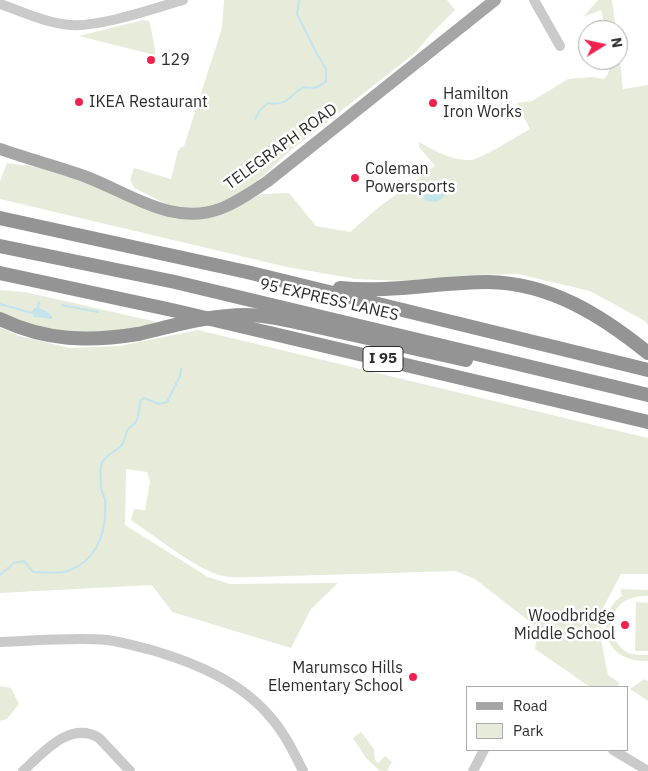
<!DOCTYPE html>
<style>
body{margin:0}
#map{position:relative;width:648px;height:771px;overflow:hidden;background:#fff;font-family:"IBM Plex Sans",sans-serif}
canvas{display:block}
.legend{position:absolute;left:466px;top:686px;width:162px;height:65px;box-sizing:border-box;background:#fff;border:1px solid #ababab;margin:0;padding:6px 9px;list-style:none;font-size:15px;color:#2d2d2d}
.legend li{display:flex;align-items:center;gap:10px;height:25px}
.legend b{width:25px;border:1px solid #ababab}
.north{position:absolute;left:578px;top:20px;width:50px;height:50px;box-sizing:border-box;background:#fff;border:1px solid #ababab;border-radius:50%;rotate:80deg;font-size:14px;font-weight:700;line-height:20px;text-align:center;color:#2d2d2d}
.north::after{content:'';display:block;margin:auto;width:18px;height:22px;background:#f1224e;clip-path:polygon(50% 0,100% 100%,50% 72%,0 100%)}
</style>
<div id="map">
<canvas width="648" height="771"></canvas>
<ul class="legend">
<li><b style="height:6px;background:#a5a5a5"></b>Road</li>
<li><b style="height:14px;background:#e6ecd9"></b>Park</li>
</ul>
<div class="north">N</div>
</div>
<script>
const ctx = document.querySelector('canvas').getContext('2d');
ctx.lineJoin = 'round';
function fill(path, color) {
  ctx.fillStyle = color;
  ctx.fill(path, 'evenodd');
}
function stroke(path, color, width, dash) {
  ctx.strokeStyle = color;
  ctx.lineWidth = width;
  ctx.lineCap = dash ? 'butt' : 'round';
  ctx.setLineDash(dash || []);
  ctx.stroke(path);
}
function label(font, color, halo, rows, align = 'center') {
  ctx.font = font + ' "IBM Plex Sans",sans-serif';
  ctx.lineWidth = 5;
  ctx.setLineDash([]);
  ctx.textBaseline = 'middle';
  ctx.strokeStyle = halo;
  ctx.fillStyle = color;
  for (const [text, x, y, turn = 0] of rows) {
    ctx.save();
    ctx.translate(x, y);
    ctx.rotate((+turn || 0) * Math.PI / 180);
    ctx.textAlign = isNaN(turn) ? turn : align;
    if (halo) ctx.strokeText(text, 0, 0);
    ctx.fillText(text, 0, 0);
    ctx.restore();
  }
}
const green = new Path2D(`
 M 224,0 L 447,0 L 455,10 L 432,33 L 415,53 L 290,151 L 263,176 L 235,196 L 201,210 L 170,206 L 134,188 L 130,179 L 134,168 L 171,179 L 178,151 L 180,148 L 184,146 L 222,28 Z
 M 598,0 L 612,0 L 616,30 L 606,30 L 601,10 L 583,17 Z
 M 143,20 L 149,21 L 150,24 L 155,49 L 155,55 L 79,36 Z
 M 618,45 L 623,89 L 648,85 L 648,325 L 645,321 L 590,291 L 518,274 L 472,275 L 406,281 L 356,279 L 287,267 L 0,199 L 0,181 L 7,163 L 44,168 L 85,180 L 160,214 L 176,219 L 198,219 L 216,216 L 262,194 L 289,193 L 316,226 L 350,232 L 379,207 L 435,166 L 419,147 L 419,142 C 435,151 452,161 471,160 C 481,159 519,135 530,129 L 517,103 L 532,101 L 568,79 L 591,77 L 604,79 L 608,74 L 611,60 L 618,60 Z
 M 0,290 L 25,292 L 166,324 L 135,330 L 61,333 L 0,314 Z
 M 0,327 L 19,336 L 70,348 L 120,346 L 198,330 L 648,438 L 648,574 L 621,574 L 602,610 L 601,640 L 608,675 L 620,683 L 617,687 L 590,687 L 535,649 L 537,635 L 534,625 L 475,579 L 456,571 L 254,577 C 244,577 233,578 223,576 C 198,571 155,536 131,520 L 134,509 L 145,510 L 150,482 L 147,472 L 126,469 L 125,525 L 208,577 L 230,584 L 338,583 L 311,609 L 291,648 L 172,612 L 152,585 L 0,593 Z
 M 621,589 L 648,590 L 648,596 C 640,596 632,597 625,601 C 604,613 609,647 632,654 C 637,655 643,655 648,655 L 648,661 C 638,661 630,660 621,655 C 599,641 602,608 623,595 L 621,595 Z
 M 636,602 L 648,603 L 648,651 L 635,651 Z
 M 644,679 L 648,681 L 648,701 L 630,689 Z
 M 0,686 L 11,688 L 19,704 L 7,719 L 0,721 Z
 M 361,732 L 374,749 L 375,760 L 378,763 L 385,756 L 392,762 L 387,771 L 380,771 L 366,758 L 353,738 Z`);
const water = new Path2D(`
 M 447,185 L 450,186 L 451,190 C 442,199 434,207 423,198 L 424,195 L 433,194 Z
 M 34,308 C 41,307 47,312 52,316 L 52,319 L 34,317 L 32,311 Z`);
const stream = new Path2D(`
 M 255,119 L 260,110 L 268,103 C 288,106 288,97 303,87 C 313,89 318,88 326,81 L 326,69 L 317,54 L 297,14 L 299,0
 M 0,304 L 32,313
 M 62,305 L 98,312
 M 38,308 L 39,302
 M 0,575 L 14,563 L 24,561 L 33,572 C 42,572 60,574 68,571 C 100,559 107,530 105,499 C 104,496 102,492 101,488 C 101,483 100,470 101,466 C 102,457 116,451 122,445 C 125,440 125,436 127,431 C 129,426 132,426 135,423 C 140,417 138,407 141,400 L 144,398 L 159,404 L 167,402 L 180,376 L 181,369`);
const minor = new Path2D(`
 M 534,0 L 560,46
 M 0,4 C 23,12 46,23 70,25 C 101,27 152,9 183,0
 M 0,642 C 35,641 72,637 107,640 C 123,642 139,647 155,651 C 198,664 243,683 272,719 C 285,734 294,753 303,771
 M 613,750 L 648,771
 M 23,771 C 43,753 70,720 99,738 L 130,771
 M 473,771 L 484,750`);
const major = new Path2D(`
 M 0,149 C 28,159 56,166 84,176 C 128,192 173,228 222,208 C 238,202 253,191 268,181 L 495,0`);
const highway = new Path2D(`
 M 0,218 L 247,272 L 648,370
 M 0,246 L 175,282 L 648,395
 M 0,273 L 172,310 L 648,422
 M 340,288 C 391,293 438,282 488,282 C 550,283 601,315 648,353
 M 0,319 C 46,341 89,342 138,334
 M 300,323 L 466,360`);
const highwayBridge = new Path2D(`
 M 138,334 C 173,326 210,315 246,315 C 265,315 283,319 300,323`);
const markers = [
 [151,60,5,"#f1224e"],
 [79,102,5,"#f1224e"],
 [433,103,5,"#f1224e"],
 [355,178,5,"#f1224e"],
 [625,625,5,"#f1224e"],
 [413,677,5,"#f1224e"]
];
const shields = [
 [383,359,40]
];
const shieldNames = [
 ["I 95",383,359]
];
const poiNames = [
 ["129",161,60],
 ["Hamilton",443,94],
 ["Iron Works",443,112],
 ["IKEA Restaurant",89,102],
 ["Coleman",365,169],
 ["Powersports",365,187],
 ["Woodbridge",615,616,"right"],
 ["Middle School",615,634,"right"],
 ["Marumsco Hills",403,668,"right"],
 ["Elementary School",403,686,"right"]
];
const streetNames = [
 ["TELEGRAPH ROAD",281,147,-36],
 ["95 EXPRESS LANES",329,300,13]
];
fill(green, '#e6ecd9');
fill(water, '#c3e3ed');
stroke(stream, '#c3e3ed', 2);
stroke(minor, '#cacaca', 10);
stroke(major, '#a5a5a5', 12);
stroke(highway, '#949494', 14);
stroke(highwayBridge, '#949494', 14);
for (const [x, y, r, color] of markers) {
  const dot = new Path2D();
  dot.arc(x, y, r, 0, 2 * Math.PI);
  ctx.fillStyle = color;
  ctx.fill(dot);
  stroke(dot, '#fff', 2);
}
for (const [x, y, w] of shields) {
  const box = new Path2D();
  box.roundRect(x - w / 2, y - 12.5, w, 25, 4);
  ctx.fillStyle = '#fff';
  ctx.fill(box);
  stroke(box, '#2d2d2d', 1);
}
label('bold 15px', '#2d2d2d', null, shieldNames);
label('16px', '#2d2d2d', '#fff', poiNames, 'left');
label('16px', '#2d2d2d', '#fff', streetNames);
</script>
